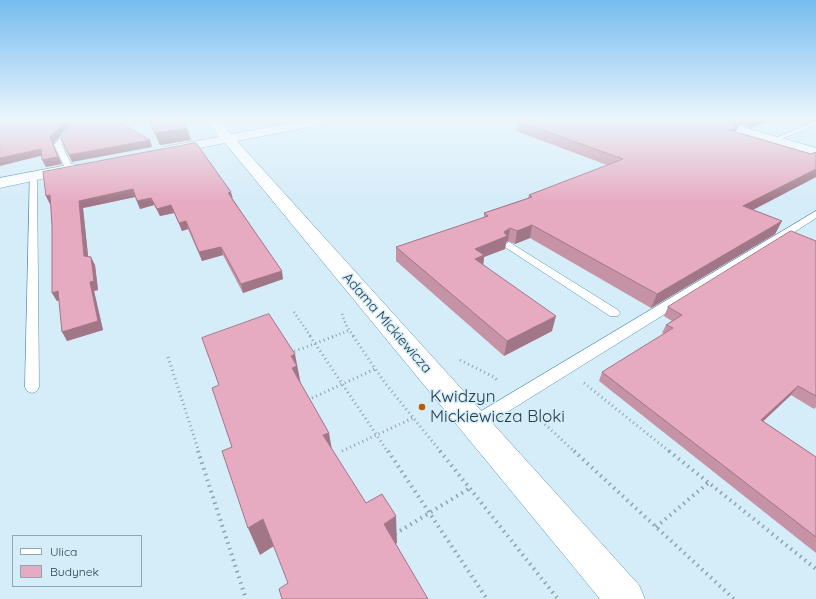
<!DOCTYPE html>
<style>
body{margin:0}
#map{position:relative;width:816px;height:599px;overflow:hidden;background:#d5ecf9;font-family:Quicksand,sans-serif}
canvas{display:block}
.legend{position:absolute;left:12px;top:535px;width:130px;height:52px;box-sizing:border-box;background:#d5ecf9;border:1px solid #8fa6b3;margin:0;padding:5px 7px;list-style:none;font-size:12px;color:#253d4a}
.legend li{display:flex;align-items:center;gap:8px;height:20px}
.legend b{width:20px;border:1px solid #8fa6b3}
</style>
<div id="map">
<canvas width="816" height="599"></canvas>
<ul class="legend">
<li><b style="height:5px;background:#fff"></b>Ulica</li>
<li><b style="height:11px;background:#e6aac1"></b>Budynek</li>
</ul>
</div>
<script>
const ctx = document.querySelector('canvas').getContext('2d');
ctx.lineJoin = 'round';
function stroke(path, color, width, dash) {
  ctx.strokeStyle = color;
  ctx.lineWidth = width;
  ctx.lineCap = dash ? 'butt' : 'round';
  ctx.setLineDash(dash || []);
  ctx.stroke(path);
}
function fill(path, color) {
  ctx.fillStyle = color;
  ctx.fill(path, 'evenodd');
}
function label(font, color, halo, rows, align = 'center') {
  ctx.font = font + ' Quicksand,sans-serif';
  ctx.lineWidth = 3;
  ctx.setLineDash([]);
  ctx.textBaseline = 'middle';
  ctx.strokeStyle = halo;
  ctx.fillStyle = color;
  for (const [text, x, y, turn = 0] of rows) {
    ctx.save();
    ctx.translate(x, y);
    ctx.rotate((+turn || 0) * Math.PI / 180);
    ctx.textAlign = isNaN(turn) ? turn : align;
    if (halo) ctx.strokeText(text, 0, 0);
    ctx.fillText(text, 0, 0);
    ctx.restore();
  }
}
const pathFar2 = new Path2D(`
 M 294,312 L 311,337
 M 342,314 L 346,325 L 354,337
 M 332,337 L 350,330`);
const pathFar1 = new Path2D(`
 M 310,336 L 388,452
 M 353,336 L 385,383 L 441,452
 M 290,353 L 335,336
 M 168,357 L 199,452
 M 460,360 L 494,377 L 499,382
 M 584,383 L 670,452
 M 308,400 L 375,369
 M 535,415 L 575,452
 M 342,451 L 413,418`);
const path = new Path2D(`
 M 198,451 L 246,599
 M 388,451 L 487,599
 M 440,451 L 558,599
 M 574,451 L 734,599
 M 669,451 L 816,569
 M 656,527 L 708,483
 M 395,534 L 470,488`);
const service = new Path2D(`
 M 77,119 L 84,119 L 62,145 L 73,168 L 69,170 L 65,168 L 54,145 Z
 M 816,121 L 816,125 L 776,141 L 771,140 Z
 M 30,174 L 36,174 L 37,176 L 39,387 L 37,391 L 32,393 L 27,391 L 25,387 Z
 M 816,211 L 816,218 L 750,261 L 480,429 L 474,431 L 468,429 L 466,424 L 468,419 Z
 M 509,242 L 618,310 L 620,313 L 618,316 L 610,316 L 505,247 L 504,245 Z`);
const minor = new Path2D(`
 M 205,119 L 218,119 L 231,134 L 314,119 L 340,119 L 334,122 L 237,141 L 639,585 L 645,599 L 600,599 L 225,143 L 168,154 L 163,153 L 161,150 L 163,147 L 219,137 Z
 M 697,119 L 716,119 L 816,148 L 816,156 L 699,121 Z
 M 73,164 L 78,165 L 80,168 L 78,171 L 0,188 L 0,178 Z`);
const wall = new Path2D(`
 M 147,119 L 181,119 L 187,128 L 191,140 L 160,145 Z
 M 525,119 L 773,119 L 751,128 L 739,124 L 736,132 L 811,154 L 816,152 L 816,177 L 753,210 L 782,221 L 775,234 L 651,308 L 530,238 L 515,244 L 508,241 L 506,242 L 505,249 L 484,257 L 483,264 L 552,331 L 504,356 L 396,261 L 396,247 L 484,218 L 484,213 L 528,198 L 529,195 L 607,165 L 516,131 L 517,121 Z
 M 43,172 L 233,199 L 283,279 L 243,293 L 223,255 L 202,261 L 188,229 L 182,231 L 174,213 L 160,216 L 154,205 L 140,209 L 135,197 L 83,208 L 88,257 L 95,265 L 98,290 L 94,291 L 103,330 L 67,341 L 59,301 L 57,301 L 52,293 L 52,226 L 51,203 L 50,204 L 46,196 Z
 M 816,241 L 816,407 L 814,409 L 791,395 L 763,421 L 816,457 L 816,553 L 599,381 L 602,372 L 664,334 L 662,333 L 666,325 L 672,321 L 664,316 L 668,307 Z`);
const shadedWall = new Path2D(`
 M 67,119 L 75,119 L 53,144 L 62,164 L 46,167 L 42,160 L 50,137 Z
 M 755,119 L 773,119 L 751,128 Z
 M 740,124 L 735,133 L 729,130 L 734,126 Z
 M 187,128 L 191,140 L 160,145 L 156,133 Z
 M 150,140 L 152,147 L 72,162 L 69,155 Z
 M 41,149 L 44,155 L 0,166 L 0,158 Z
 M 816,169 L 816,177 L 737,218 L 743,206 Z
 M 133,189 L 135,197 L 83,208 L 89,264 L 84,256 L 79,201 Z
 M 231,192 L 233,199 L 228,193 Z
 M 50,195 L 54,203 L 50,204 L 46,196 Z
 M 151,198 L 154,205 L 140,209 L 137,201 Z
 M 171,205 L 174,213 L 160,216 L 157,209 Z
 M 186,221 L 188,229 L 182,231 L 179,223 Z
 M 782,221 L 775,234 L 651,308 L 657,294 Z
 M 532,225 L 530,238 L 515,244 L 517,231 Z
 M 510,228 L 508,241 L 506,242 L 505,249 L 484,257 L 483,268 L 475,261 L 475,249 Z
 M 221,247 L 223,255 L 202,261 L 199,252 Z
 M 91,257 L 95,265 L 98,290 L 94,291 L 103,330 L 67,341 L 62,332 L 90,282 Z
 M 282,271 L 283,279 L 243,293 L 241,284 Z
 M 58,291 L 63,300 L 57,301 L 52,293 Z
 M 556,316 L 552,331 L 504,356 L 507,341 Z
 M 295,354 L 303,395 L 292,368 L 291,356 Z
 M 798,386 L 791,395 L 755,429 L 761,420 Z
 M 329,433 L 334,461 L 323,435 Z
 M 396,516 L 397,543 L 386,551 L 384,524 Z
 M 263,519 L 274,546 L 260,555 L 248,528 Z`);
const building = new Path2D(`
 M 0,119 L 67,119 L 50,137 L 58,157 L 42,160 L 41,149 L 0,158 Z
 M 77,119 L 114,119 L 150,140 L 69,155 L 61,139 Z
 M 149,119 L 181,119 L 187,128 L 156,133 Z
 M 525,119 L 724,119 L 740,124 L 734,126 L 738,127 L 729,130 L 811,154 L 816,152 L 816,169 L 743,206 L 782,221 L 657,294 L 532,225 L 517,231 L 510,228 L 504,232 L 507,236 L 475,249 L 484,255 L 475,259 L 556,316 L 507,341 L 396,247 L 488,216 L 484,213 L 532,197 L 529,195 L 623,159 L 517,121 Z
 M 196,143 L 231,192 L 228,193 L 282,271 L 241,284 L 221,247 L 199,252 L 186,221 L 179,223 L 171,205 L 157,209 L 151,198 L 137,201 L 133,189 L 79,201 L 84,256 L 91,257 L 94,281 L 90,282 L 98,321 L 62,332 L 58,291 L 52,293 L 52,226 L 50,195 L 46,196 L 43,172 Z
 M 791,231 L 816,241 L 816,396 L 798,386 L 761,420 L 816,457 L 816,537 L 602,372 L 673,328 L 666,325 L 682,315 L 668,307 Z
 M 269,314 L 295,354 L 291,356 L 297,366 L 292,368 L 329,433 L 323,435 L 366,503 L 382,494 L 396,516 L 384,524 L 428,599 L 282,599 L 279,589 L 288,583 L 263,519 L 248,528 L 222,451 L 232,447 L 212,388 L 219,385 L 202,338 Z`);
const markers = [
 [422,407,4,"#b95d04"]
];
const streetNames = [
 ["Adama Mickiewicza",387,323,49]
];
const nearPoinames = [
 ["Kwidzyn",430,397],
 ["Mickiewicza Bloki",430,417]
];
stroke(service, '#5992b1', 1);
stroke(minor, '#5992b1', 1);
stroke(pathFar2, '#8ba2af', 2.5, [1, 3]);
stroke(pathFar1, '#8ba2af', 3, [1, 3.5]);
stroke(path, '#8ba2af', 4, [1.5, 4.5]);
fill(service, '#fff');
fill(minor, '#fff');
fill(wall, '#c692a6');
fill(shadedWall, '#a17787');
fill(building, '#e6aac1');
stroke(building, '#a17787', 1);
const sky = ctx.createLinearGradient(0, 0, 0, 203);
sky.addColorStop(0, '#76bcef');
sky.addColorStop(0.59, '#ecf6fc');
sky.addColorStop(1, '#ecf6fc00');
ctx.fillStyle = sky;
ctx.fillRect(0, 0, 816, 203);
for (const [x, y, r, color] of markers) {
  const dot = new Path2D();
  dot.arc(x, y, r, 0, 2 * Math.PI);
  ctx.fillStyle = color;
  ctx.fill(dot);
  stroke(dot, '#d5ecf9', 1.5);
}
label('14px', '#253d4a', '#d5ecf9', streetNames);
label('17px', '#253d4a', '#d5ecf9', nearPoinames, 'left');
</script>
